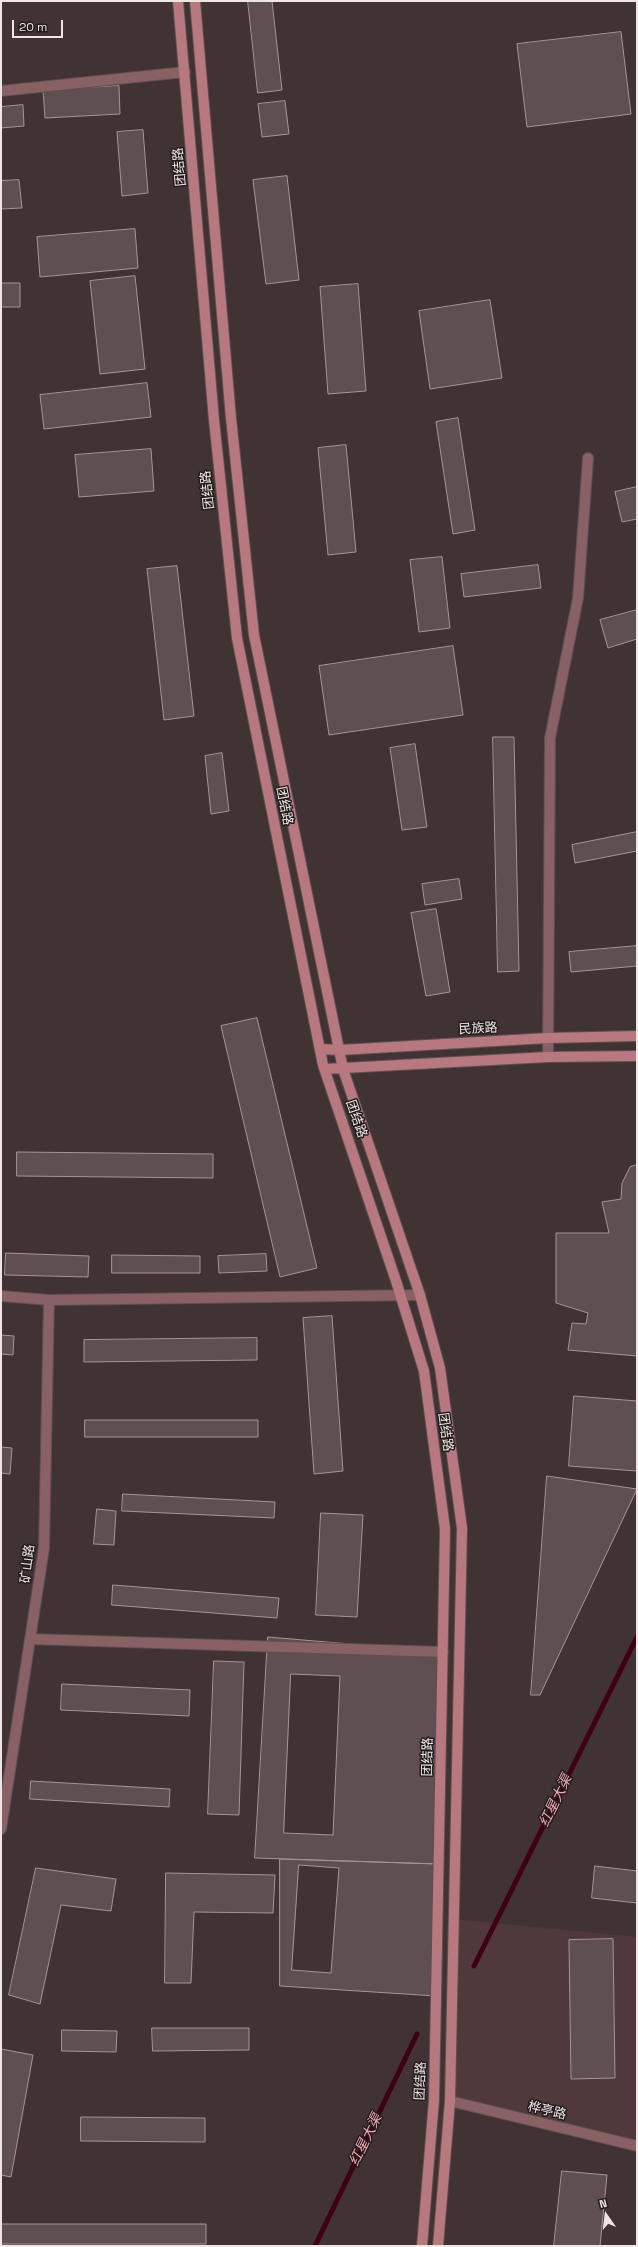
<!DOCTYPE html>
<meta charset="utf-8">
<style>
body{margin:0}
#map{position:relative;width:638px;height:2247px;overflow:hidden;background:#413234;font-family:"Space Grotesk",sans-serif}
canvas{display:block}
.frame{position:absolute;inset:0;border:2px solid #efe5e5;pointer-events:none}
.north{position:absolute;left:586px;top:2195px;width:40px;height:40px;-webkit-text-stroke:3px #231c1d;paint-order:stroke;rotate:346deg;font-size:11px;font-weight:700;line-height:16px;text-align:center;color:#efe5e5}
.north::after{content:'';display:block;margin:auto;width:14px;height:18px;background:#efe5e5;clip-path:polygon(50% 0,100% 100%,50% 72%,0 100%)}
.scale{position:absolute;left:12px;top:20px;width:51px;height:18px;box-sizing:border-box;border:2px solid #efe5e5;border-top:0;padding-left:5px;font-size:12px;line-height:14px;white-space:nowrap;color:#efe5e5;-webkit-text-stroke:3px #231c1d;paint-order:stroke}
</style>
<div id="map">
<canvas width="638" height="2247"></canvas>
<div class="frame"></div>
<div class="north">N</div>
<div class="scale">20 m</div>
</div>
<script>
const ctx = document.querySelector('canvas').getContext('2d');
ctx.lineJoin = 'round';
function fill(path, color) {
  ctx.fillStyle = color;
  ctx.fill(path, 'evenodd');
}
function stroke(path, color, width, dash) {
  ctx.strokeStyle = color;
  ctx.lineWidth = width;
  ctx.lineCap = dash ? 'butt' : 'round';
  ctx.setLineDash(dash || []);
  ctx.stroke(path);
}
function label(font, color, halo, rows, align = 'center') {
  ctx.font = font + ' "Space Grotesk","Noto Sans SC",sans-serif';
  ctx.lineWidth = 3;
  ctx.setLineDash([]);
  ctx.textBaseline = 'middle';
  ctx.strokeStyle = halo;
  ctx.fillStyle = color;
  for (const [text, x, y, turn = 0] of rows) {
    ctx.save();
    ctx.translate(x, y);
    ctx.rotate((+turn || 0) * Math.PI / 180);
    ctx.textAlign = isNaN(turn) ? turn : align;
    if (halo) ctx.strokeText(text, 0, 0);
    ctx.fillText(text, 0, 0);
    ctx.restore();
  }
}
const built = new Path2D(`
 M 454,1919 L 637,1937 L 637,2146 L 450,2101 Z`);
const stream = new Path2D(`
 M 474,1966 L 637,1637
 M 315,2246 L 417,2034`);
const building = new Path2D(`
 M 248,1 L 272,1 L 282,90 L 258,93 Z
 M 621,32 L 631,114 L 527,127 L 517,44 Z
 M 119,86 L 120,114 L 45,118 L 43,90 Z
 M 285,101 L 289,134 L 262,137 L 258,104 Z
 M 23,105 L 24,126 L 1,128 L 1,107 Z
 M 143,130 L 148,193 L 122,196 L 117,132 Z
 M 287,176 L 299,280 L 266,284 L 253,180 Z
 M 19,180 L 22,208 L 1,209 L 1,181 Z
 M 135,229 L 138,268 L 40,277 L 37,237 Z
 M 135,276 L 145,369 L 100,374 L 90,281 Z
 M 1,283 L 20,283 L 20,307 L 1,307 Z
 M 358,284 L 366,391 L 328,394 L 320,287 Z
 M 490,300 L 502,378 L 430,389 L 419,311 Z
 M 147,383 L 151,417 L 44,429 L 40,395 Z
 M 458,418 L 475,530 L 453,534 L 436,422 Z
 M 346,445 L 356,552 L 328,555 L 318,448 Z
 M 151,449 L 154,491 L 79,497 L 75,455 Z
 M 637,487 L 637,519 L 622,522 L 615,492 Z
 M 442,557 L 450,628 L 419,632 L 410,560 Z
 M 538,565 L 541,588 L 464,597 L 461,574 Z
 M 177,566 L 194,716 L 164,720 L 147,569 Z
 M 637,610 L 637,639 L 608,648 L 600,620 Z
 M 453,646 L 463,715 L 329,735 L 319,666 Z
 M 493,737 L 514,737 L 519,971 L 498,972 Z
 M 415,744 L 427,827 L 402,830 L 390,748 Z
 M 222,753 L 229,811 L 211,814 L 205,756 Z
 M 637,832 L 637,851 L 575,863 L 572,845 Z
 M 459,879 L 462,899 L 425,905 L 422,884 Z
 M 436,909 L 450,992 L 426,996 L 411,913 Z
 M 637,946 L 637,966 L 571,972 L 569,952 Z
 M 257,1018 L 317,1268 L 280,1277 L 221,1026 Z
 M 17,1152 L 213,1154 L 213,1178 L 17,1176 Z
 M 637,1165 L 637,1356 L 568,1350 L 572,1323 L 586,1324 L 588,1313 L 556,1303 L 556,1233 L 609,1233 L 602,1202 L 621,1199 L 622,1183 L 630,1167 Z
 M 6,1253 L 89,1256 L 88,1277 L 5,1275 Z
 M 266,1254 L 267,1271 L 219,1273 L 218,1256 Z
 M 112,1255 L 200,1256 L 200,1273 L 112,1273 Z
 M 332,1316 L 343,1471 L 314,1474 L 303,1318 Z
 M 1,1335 L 14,1336 L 13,1355 L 1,1354 Z
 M 257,1338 L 257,1360 L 84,1362 L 84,1340 Z
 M 574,1396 L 637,1401 L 637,1471 L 569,1466 Z
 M 85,1420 L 258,1420 L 258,1437 L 85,1437 Z
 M 1,1447 L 12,1448 L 10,1474 L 1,1473 Z
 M 547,1476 L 637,1489 L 540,1695 L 531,1695 Z
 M 123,1494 L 275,1502 L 274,1518 L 122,1511 Z
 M 97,1509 L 116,1511 L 114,1545 L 94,1544 Z
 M 321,1513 L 363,1515 L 357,1617 L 316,1615 Z
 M 113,1585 L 279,1598 L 277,1618 L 112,1605 Z
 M 268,1637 L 443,1652 L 438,1864 L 255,1858 Z
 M 214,1661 L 244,1662 L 239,1815 L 208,1814 Z
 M 291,1674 L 340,1676 L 333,1835 L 284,1833 Z
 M 62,1684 L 190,1690 L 189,1716 L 61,1710 Z
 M 31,1781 L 170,1789 L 169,1807 L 30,1799 Z
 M 280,1859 L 438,1864 L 436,1996 L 280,1986 Z
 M 299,1865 L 339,1868 L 331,1973 L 292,1970 Z
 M 595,1866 L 637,1871 L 637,1903 L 592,1898 Z
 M 36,1868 L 116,1879 L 111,1911 L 61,1905 L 40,2004 L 9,1995 Z
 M 166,1873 L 275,1875 L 273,1913 L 194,1912 L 191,1983 L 165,1983 Z
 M 613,1939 L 615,2078 L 571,2079 L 569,1940 Z
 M 152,2028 L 249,2028 L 249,2050 L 153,2051 Z
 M 62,2030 L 117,2031 L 116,2052 L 62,2051 Z
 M 1,2049 L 33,2055 L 11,2177 L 1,2175 Z
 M 81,2117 L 205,2118 L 205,2142 L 81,2141 Z
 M 562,2171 L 607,2175 L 600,2246 L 554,2246 Z
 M 1,2224 L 206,2224 L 206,2244 L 1,2244 Z`);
const street = new Path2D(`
 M 1,91 L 185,72
 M 548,1057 L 550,738 L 578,598 L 588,458
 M 1,1296 L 49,1300 L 420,1295
 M 30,1639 L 443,1652
 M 1,1829 L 44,1548 L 49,1300
 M 450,2101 L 637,2146`);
const secondary = new Path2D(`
 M 178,1 L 214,420 L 237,638 L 323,1065 L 396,1281 L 424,1371 L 445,1529 L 434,2100 L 422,2246
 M 195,1 L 231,418 L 254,635 L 343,1069 L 420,1295 L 440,1368 L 462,1528 L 450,2101 L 438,2246
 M 320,1049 L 340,1050 L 548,1038 L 637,1036
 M 325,1069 L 548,1057 L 637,1056`);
const streetNames = [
 ["团结路",180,167,-95],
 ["团结路",208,490,-96],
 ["团结路",284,806,79],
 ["民族路",478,1029,-3],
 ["团结路",356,1119,71],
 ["团结路",445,1432,82],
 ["矿山路",28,1564,-83],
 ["团结路",428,1757,-89],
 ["团结路",421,2081,-88],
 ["桦亭路",547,2111,13]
];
const waterNames = [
 ["红星大渠",556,1801,-64],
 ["红星大渠",366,2140,-64]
];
fill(built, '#4f393b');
stroke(stream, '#3f0112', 5);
fill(building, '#5f4f50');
stroke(building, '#a79496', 1);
stroke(street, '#5d4f50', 12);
stroke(secondary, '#5d4f50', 12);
stroke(street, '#896165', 10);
stroke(secondary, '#b7787f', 10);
label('13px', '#efe5e5', '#231c1d', streetNames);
label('italic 14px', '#f1a7af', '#231c1d', waterNames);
</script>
